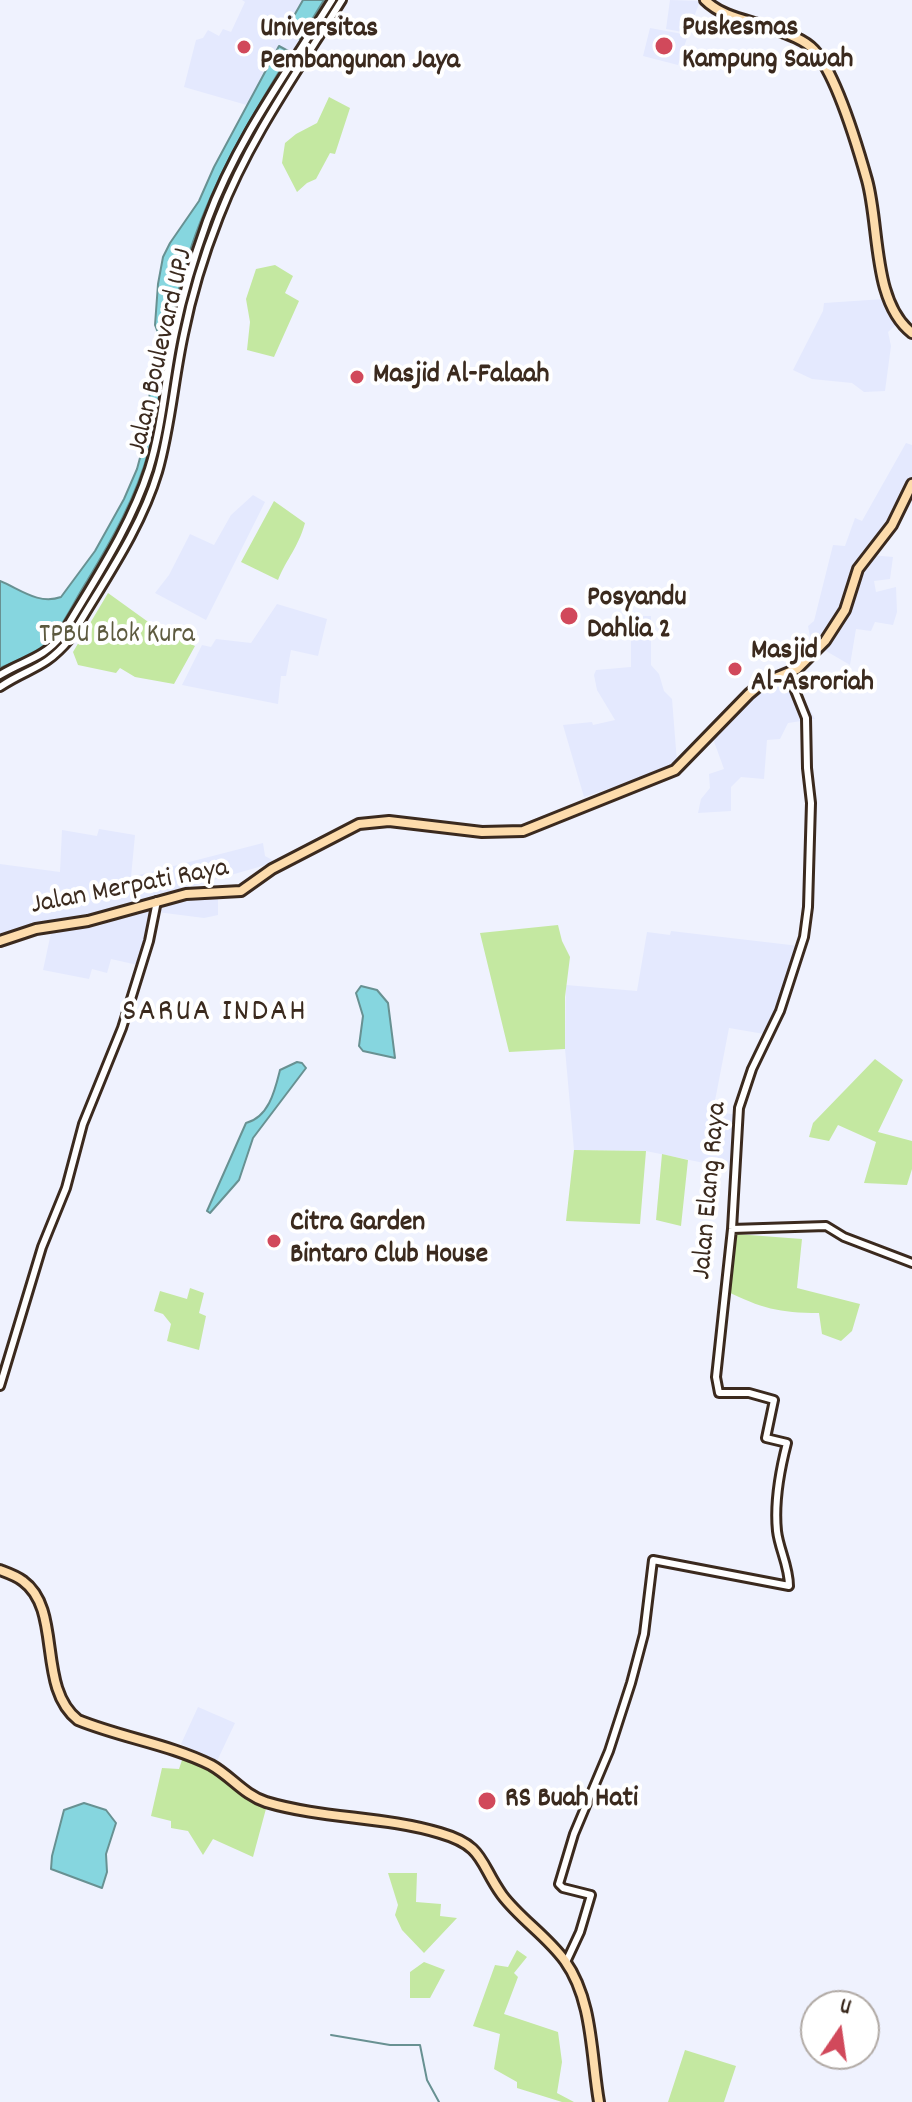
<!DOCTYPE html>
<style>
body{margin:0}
#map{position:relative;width:912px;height:2102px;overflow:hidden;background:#eff2fe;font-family:Dekko,sans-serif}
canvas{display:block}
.north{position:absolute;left:800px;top:1990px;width:80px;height:80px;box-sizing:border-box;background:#fff;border:2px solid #b1aaa5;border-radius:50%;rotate:13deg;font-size:22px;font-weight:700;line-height:32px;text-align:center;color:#3b2a1e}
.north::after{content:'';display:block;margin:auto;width:28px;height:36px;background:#d1495b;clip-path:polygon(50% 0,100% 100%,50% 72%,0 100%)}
</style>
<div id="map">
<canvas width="912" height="2102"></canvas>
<div class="north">U</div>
</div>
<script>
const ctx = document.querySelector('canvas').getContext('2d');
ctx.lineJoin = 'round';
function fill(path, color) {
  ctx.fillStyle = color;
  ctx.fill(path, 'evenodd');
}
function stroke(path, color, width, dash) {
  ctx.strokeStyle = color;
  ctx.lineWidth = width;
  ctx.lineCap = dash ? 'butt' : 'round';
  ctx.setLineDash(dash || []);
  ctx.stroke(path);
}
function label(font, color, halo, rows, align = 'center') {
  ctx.font = font + ' Dekko,sans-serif';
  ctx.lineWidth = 8;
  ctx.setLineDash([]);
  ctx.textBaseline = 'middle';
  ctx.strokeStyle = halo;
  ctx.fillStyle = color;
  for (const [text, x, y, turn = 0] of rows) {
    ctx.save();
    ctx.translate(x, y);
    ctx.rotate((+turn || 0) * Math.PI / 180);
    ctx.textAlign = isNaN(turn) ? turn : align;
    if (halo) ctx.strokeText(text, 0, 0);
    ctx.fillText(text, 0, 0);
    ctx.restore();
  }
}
const built = new Path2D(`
 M 242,0 L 324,0 L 257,108 L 184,87 L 196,40 L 203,38 L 208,30 L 219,36 L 223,29 L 231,32 L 245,2 Z
 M 670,0 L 700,1 L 688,33 L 666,29 Z
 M 650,28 L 688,35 L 678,65 L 643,56 Z
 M 884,299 L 898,323 L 888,332 L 891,346 L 885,391 L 864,392 L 852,383 L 812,379 L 793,370 L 823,311 L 824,303 Z
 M 906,443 L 912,445 L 912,494 L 893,531 L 870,555 L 893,557 L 890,579 L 874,581 L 876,592 L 896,587 L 897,612 L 893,625 L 875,622 L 871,631 L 856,629 L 850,665 L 821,648 L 813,653 L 808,626 L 814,621 L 833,545 L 845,546 L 855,518 L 862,521 Z
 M 253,495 L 265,502 L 206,620 L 155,593 L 169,575 L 190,534 L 214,545 L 231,515 Z
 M 277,604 L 327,619 L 318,656 L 291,650 L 286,676 L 281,676 L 278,704 L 182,685 L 202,645 L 211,647 L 216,639 L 251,643 Z
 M 631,616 L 651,616 L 651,665 L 659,674 L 664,691 L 672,699 L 677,762 L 652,774 L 584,797 L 563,725 L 592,722 L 593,725 L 615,720 L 597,690 L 594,675 L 596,670 L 631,667 Z
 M 791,675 L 815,719 L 788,723 L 780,739 L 767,740 L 764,779 L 741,777 L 731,787 L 731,811 L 698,813 L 701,799 L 710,788 L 709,774 L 724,769 L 712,736 L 763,686 Z
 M 99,829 L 135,835 L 131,877 L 263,843 L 265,856 L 276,862 L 127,905 L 118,910 L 0,936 L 0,864 L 60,872 L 62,830 L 97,836 Z
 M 199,894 L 218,895 L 218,915 L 204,918 L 157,912 L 142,966 L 111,959 L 107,973 L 92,969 L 89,979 L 43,970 L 51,933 L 99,926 L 159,903 Z
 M 671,931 L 799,946 L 770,1035 L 729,1028 L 713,1111 L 737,1115 L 733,1169 L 646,1151 L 574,1150 L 565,1049 L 566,985 L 637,991 L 647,932 L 670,935 Z
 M 198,1707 L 235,1723 L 217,1761 L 181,1744 Z`);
const green = new Path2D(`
 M 329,97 L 350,108 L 335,154 L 330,153 L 316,179 L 307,183 L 297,192 L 282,163 L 285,143 L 296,134 L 317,123 Z
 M 275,265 L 293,276 L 285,293 L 299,301 L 274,357 L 247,350 L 250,322 L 246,299 L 256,269 Z
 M 274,501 L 305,523 C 298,548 287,558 278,580 L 241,562 Z
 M 108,593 L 158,629 L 195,646 L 174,684 L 135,677 L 120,668 L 116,673 L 78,665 L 73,652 Z
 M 558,925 L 562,941 L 570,957 L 565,997 L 565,1049 L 509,1052 L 480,933 Z
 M 875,1059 L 903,1080 L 878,1132 L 912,1141 L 912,1169 L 907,1185 L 864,1183 L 876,1142 L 838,1125 L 829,1141 L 809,1137 L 813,1123 Z
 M 574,1150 L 646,1151 L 640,1224 L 566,1221 Z
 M 662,1154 L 688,1160 L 681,1226 L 656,1220 Z
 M 736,1234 L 802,1239 L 797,1288 L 860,1304 L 852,1331 L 841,1341 L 822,1334 L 819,1313 C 779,1313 761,1308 726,1291 Z
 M 190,1288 L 204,1293 L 199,1313 L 206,1316 L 199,1350 L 167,1341 L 171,1324 L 163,1314 L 154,1311 L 160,1291 L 187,1299 Z
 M 184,1754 L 205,1764 L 267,1805 L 253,1857 L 213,1839 L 203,1855 L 188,1831 L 171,1828 L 171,1821 L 151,1816 L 162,1768 L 179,1769 Z
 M 388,1873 L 417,1873 L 416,1902 L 441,1904 L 440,1916 L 457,1918 L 424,1953 L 402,1930 L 395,1915 L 398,1905 Z
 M 517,1950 L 527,1957 L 514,1973 L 518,1977 L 504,2014 L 558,2032 L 562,2062 L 557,2093 L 574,2102 L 562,2102 L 517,2088 L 517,2082 L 494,2069 L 500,2034 L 473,2026 L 495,1965 L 508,1967 Z
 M 424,1962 L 445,1970 L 430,1998 L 410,1998 L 410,1972 Z
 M 685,2050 L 736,2066 L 724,2102 L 668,2102 Z`);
const water = new Path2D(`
 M 303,0 L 324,0 L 300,39 L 287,31 L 287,28 Z
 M 279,46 L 290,52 L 290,54 C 249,120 210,185 187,260 C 167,322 166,388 149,450 C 136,497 112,540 87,581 C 72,604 58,640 34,654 C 23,660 11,663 0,668 L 0,581 C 20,589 38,605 61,597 L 95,551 L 124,499 L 137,469 L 144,443 L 150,391 L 157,371 L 155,362 L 160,338 L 155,325 L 158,284 L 163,257 L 170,243 L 199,201 L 214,167 Z
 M 361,986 L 377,990 L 388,1003 L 395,1058 L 363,1051 L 359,1046 L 363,1016 L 356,993 Z
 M 297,1062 L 302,1063 L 306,1068 L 253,1138 L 239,1180 L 210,1213 L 207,1211 L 246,1123 C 269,1117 275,1090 280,1070 Z
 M 84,1803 L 106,1810 L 116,1823 L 106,1854 L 107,1872 L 102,1888 L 51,1869 L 52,1856 L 64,1810 Z`);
const stream = new Path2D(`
 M 331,2035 L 390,2045 L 420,2045 L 427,2080 L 439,2102`);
const minor = new Path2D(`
 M 0,675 C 24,660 43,659 62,635 C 93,582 130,528 149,469 C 163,424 165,377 175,332 C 183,294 194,257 207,221 C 236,141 287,72 332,0
 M 0,687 C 30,667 44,670 70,639 C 101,585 140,532 158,472 C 171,427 174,380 184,334 C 192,294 204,255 219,217 C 249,139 298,71 342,0
 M 732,1229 L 826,1226 L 844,1237 L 912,1263
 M 0,1386 L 42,1247 L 66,1188 L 83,1124 L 122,1028 L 149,941 L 157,901
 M 566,1962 L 580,1932 L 591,1895 L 563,1888 L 559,1884 L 574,1834 L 609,1751 L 631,1683 L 644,1634 L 653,1560 L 789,1586 C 789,1566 779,1549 777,1531 C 774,1502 780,1470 787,1443 L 766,1438 L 774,1400 L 749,1393 L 719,1393 L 716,1377 L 732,1229 L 739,1108 L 752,1069 L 780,1011 L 804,937 L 808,907 L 811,803 L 807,768 L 806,718 L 788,673`);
const major = new Path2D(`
 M 705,0 C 722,17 748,20 771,28 C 785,33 804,39 814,50 C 836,74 858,148 867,180 C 880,227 872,302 912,333
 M 0,941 L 36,929 L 88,921 L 186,894 L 241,891 L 272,869 L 359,824 L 389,821 L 482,832 L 523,831 L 675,770 L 749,694 L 761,684 L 797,669 L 825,641 L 845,610 L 858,569 L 892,525 L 912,484
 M 0,1570 C 8,1573 17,1576 23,1581 C 63,1610 36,1687 78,1720 C 122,1738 169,1744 211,1765 C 231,1776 244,1795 266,1802 C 323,1819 384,1816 440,1833 C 485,1846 479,1863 502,1895 C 520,1919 547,1936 565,1961 C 593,2000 591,2056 599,2102`);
const markers = [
 [664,46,10,"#d1495b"],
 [244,47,8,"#d1495b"],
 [357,377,8,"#d1495b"],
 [569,616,10,"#d1495b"],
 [735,669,8,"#d1495b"],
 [274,1241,8,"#d1495b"],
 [487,1801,10,"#d1495b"]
];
const poiNames = [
 ["Puskesmas",682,30],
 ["Kampung Sawah",682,62],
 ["Universitas",260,31],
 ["Pembangunan Jaya",260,63],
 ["Masjid Al-Falaah",373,377],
 ["Posyandu",587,600],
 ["Dahlia 2",587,632],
 ["Masjid",751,653],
 ["Al-Asroriah",751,685],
 ["Citra Garden",290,1225],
 ["Bintaro Club House",290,1257],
 ["RS Buah Hati",505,1801]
];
const streetNames = [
 ["Jalan Boulevard UPJ",163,352,-77],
 ["Jalan Merpati Raya",130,889,-11],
 ["Jalan Elang Raya",712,1191,-85]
];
const parkNames = [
 ["TPBU Blok Kura",117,637]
];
const quarterNames = [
 ["SARUA INDAH",215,1015]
];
fill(built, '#e4e9fe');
fill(green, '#c4e8a1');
fill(water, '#86d6df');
stroke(water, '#689192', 2);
stroke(stream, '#689192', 2);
stroke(minor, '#3b2a1e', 12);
stroke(major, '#3b2a1e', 14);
stroke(minor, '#fff', 6);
stroke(major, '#fddcac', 8);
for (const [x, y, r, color] of markers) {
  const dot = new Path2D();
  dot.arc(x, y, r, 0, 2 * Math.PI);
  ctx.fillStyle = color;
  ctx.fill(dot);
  stroke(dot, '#fff', 3);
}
label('bold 28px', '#3b2a1e', '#fff', poiNames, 'left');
label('28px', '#3b2a1e', '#fff', streetNames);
label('28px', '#5d5a3f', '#fff', parkNames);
ctx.letterSpacing = '2px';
label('32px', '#3b2a1e', '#fff', quarterNames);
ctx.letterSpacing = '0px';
</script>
